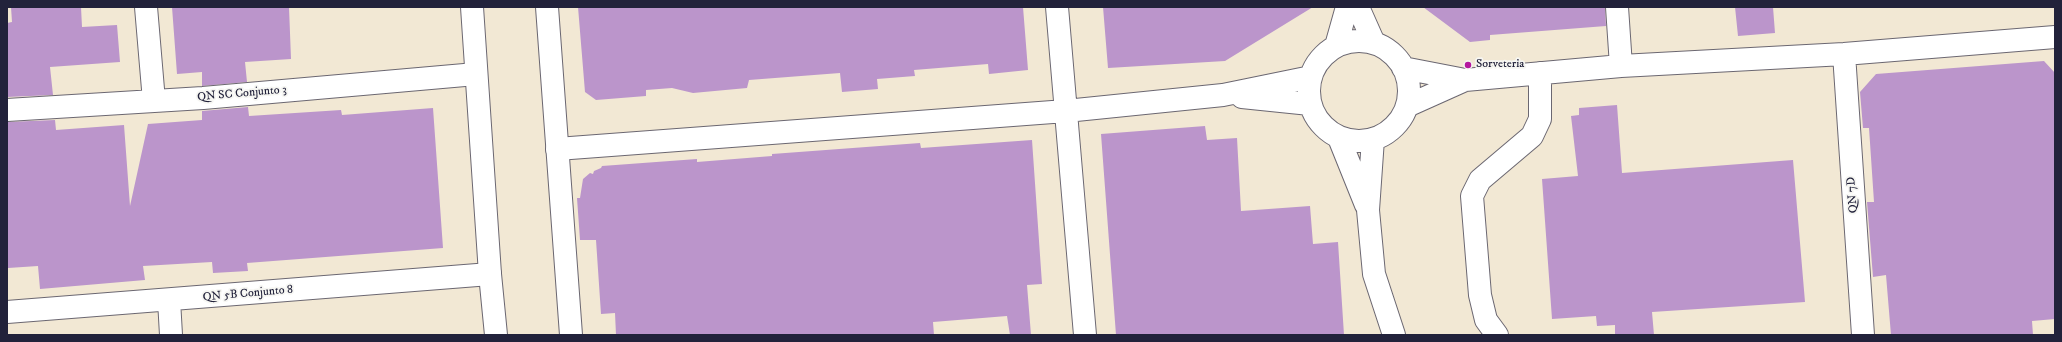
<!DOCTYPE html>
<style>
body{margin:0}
#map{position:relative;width:2062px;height:342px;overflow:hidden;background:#f2e8d4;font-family:"IM FELL DW Pica",serif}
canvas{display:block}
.frame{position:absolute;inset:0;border:8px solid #22223b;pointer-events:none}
</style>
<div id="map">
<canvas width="2062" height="342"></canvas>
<div class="frame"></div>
</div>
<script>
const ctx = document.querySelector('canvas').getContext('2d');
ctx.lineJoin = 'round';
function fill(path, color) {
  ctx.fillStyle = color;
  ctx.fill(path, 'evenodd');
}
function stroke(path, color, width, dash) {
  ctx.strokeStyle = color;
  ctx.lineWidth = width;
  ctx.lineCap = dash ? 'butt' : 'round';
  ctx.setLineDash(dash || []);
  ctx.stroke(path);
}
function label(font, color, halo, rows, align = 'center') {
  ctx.font = font + ' "IM FELL DW Pica",serif';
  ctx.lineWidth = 3.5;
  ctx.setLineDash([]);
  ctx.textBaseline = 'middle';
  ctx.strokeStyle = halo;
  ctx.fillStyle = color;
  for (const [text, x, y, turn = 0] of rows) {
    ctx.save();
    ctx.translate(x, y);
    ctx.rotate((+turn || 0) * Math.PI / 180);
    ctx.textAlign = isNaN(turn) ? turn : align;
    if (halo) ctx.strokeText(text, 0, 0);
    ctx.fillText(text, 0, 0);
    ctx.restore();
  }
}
const building = new Path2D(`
 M 11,7 L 81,7 L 82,27 L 117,25 L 120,62 L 50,67 L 53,95 L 7,97 L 7,23 L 12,22 Z
 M 172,7 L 289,7 L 291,59 L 245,62 L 247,82 L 202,86 L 202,72 L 177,74 Z
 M 578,7 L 1023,7 L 1028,70 L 989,74 L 988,64 L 914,70 L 915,76 L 877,79 L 878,89 L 842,92 L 840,73 L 749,80 L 747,88 L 693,93 L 672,88 L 646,90 L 646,96 L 596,100 L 585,92 Z
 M 1103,7 L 1313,7 L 1225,61 L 1108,68 Z
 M 1423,7 L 1605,7 L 1606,26 L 1490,35 L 1490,40 L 1470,42 Z
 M 1735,7 L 1773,7 L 1775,33 L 1738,36 Z
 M 2044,61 L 2055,73 L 2055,319 L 2032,321 L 2033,335 L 1891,335 L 1886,275 L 1873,277 L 1867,202 L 1874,202 L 1869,128 L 1863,128 L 1860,92 L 1876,74 Z
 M 1617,105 L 1622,173 L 1793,160 L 1805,302 L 1652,312 L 1654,335 L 1615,335 L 1615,325 L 1597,326 L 1596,316 L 1552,319 L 1542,179 L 1578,176 L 1571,116 L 1579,115 L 1579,108 Z
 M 248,107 L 249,116 L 341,110 L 342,115 L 433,108 L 443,248 L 247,263 L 248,271 L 213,273 L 212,262 L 143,266 L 145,280 L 40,289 L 38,266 L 8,268 L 7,122 L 55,120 L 56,130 L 124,125 L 130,206 L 148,124 L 202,120 L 202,111 Z
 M 1205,126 L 1207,140 L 1237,138 L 1241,211 L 1310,206 L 1313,244 L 1338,242 L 1344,335 L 1116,335 L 1101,134 Z
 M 1032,140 L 1042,284 L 1027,285 L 1031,335 L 1010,335 L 1007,316 L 933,322 L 934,335 L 616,335 L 615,313 L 601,314 L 596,240 L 580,240 L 577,198 L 580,198 L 583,179 L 590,173 L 593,174 L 594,171 L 601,168 L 602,166 L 697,159 L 697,162 L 772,156 L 772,154 L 920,143 L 921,148 Z`);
const minor = new Path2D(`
 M 146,7 L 154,101
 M 1057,7 L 1085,335
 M 1358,7 L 1374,43
 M 1617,7 L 1621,66
 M1309 91a50 50 0 1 1 100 0a50 50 0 1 1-100 0Z
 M 1336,46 L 1347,7
 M 1844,54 L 1863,335
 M 1403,68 L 1465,80 L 1621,66 L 1844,54 L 2055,37
 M 1242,97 L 1310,104
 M 1407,106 L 1465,80
 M 7,110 L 203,98 L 476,74
 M 1339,138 L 1366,205
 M 1373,139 L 1368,210 L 1374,274 L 1394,335
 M 557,149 L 1066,111 L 1223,95 L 1311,77
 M 169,300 L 171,335
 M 7,312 L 490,274
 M 1497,335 L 1486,320 L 1480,295 L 1472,196 L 1480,180 L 1532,136 L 1540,119 L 1540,73`);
const major = new Path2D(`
 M 472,7 L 490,274 L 496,335
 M 547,7 L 571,335`);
const markers = [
 [1468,65,4,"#b5179e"]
];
const poiNames = [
 ["Sorveteria",1476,65]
];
const streetNames = [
 ["QN SC Conjunto 3",242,94,-5],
 ["QN 7D",1853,195,-94],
 ["QN 5B Conjunto 8",248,294,-5]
];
fill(building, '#bb95cb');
stroke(minor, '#6b6771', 24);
stroke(major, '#6b6771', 24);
stroke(minor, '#fff', 22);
stroke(major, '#fff', 22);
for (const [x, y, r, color] of markers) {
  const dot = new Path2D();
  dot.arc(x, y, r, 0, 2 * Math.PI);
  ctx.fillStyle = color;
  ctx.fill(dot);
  stroke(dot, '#f6f6f2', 1.5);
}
label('12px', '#22223b', '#f6f6f2', poiNames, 'left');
label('12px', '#22223b', '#f6f6f2', streetNames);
</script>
